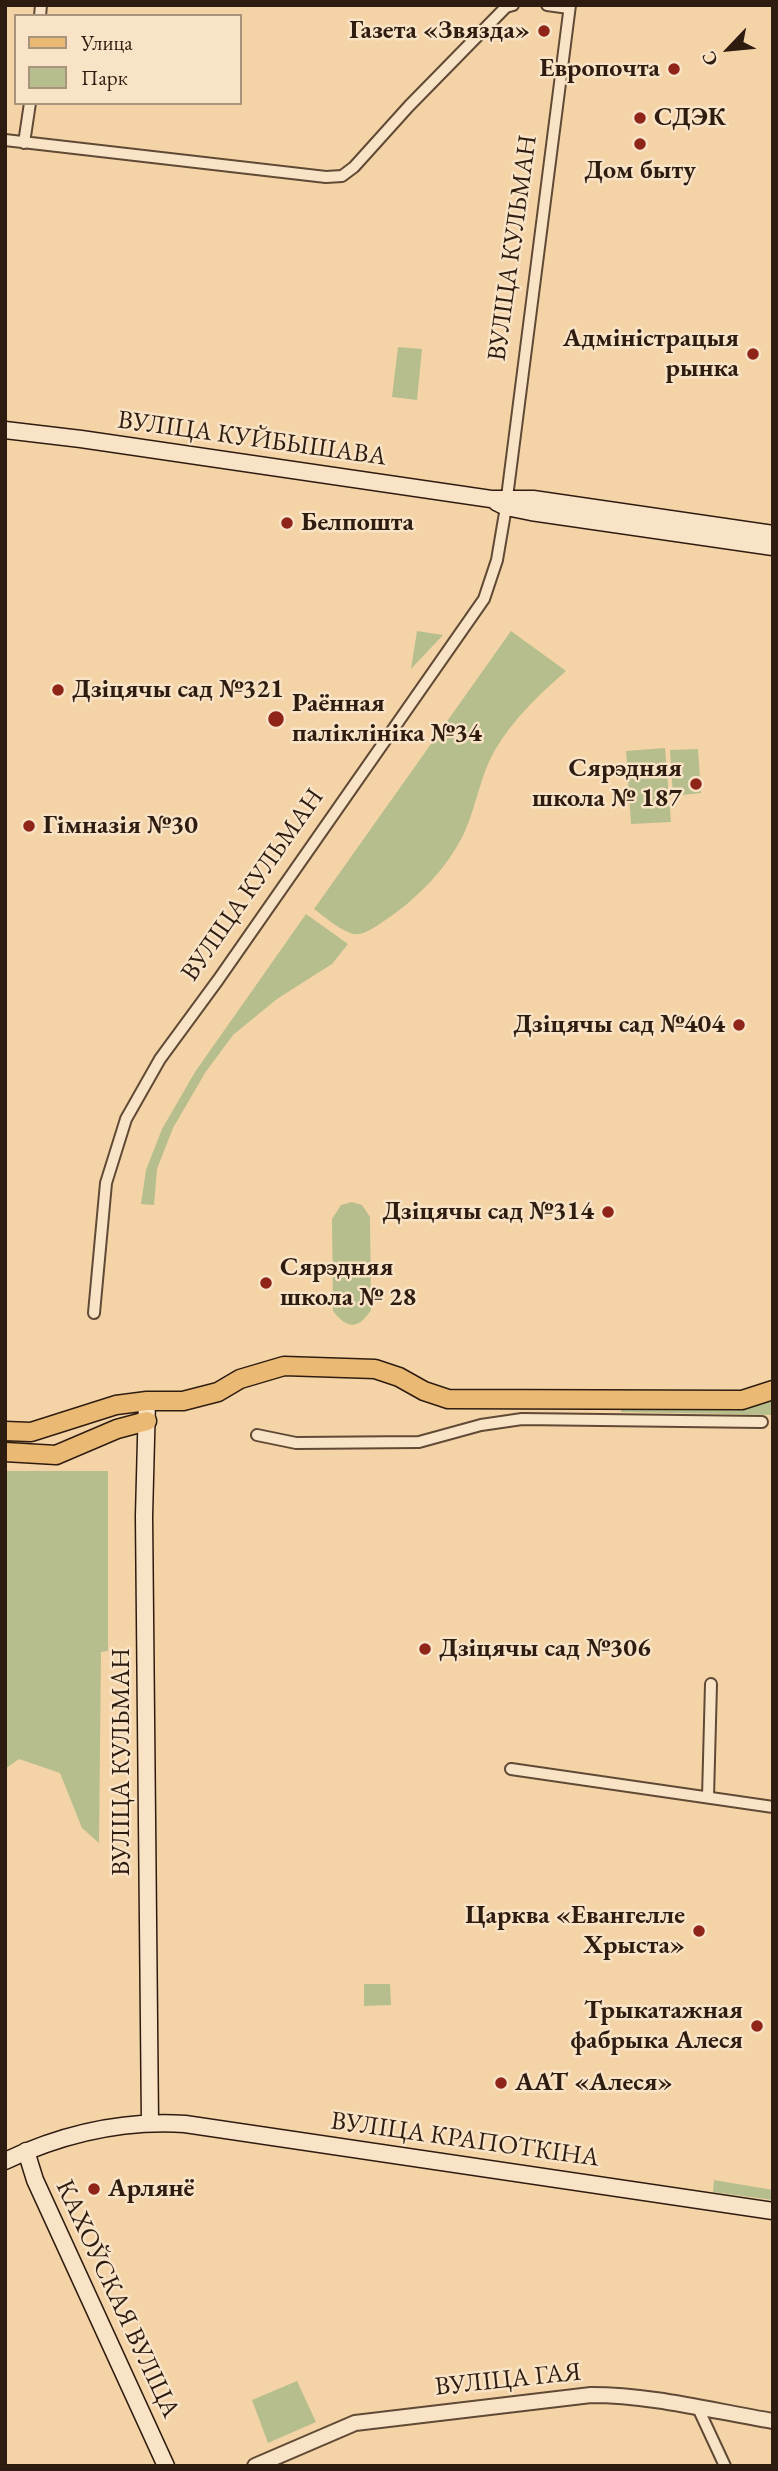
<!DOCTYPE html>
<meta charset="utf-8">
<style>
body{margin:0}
#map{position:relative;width:778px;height:2471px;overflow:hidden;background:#f4d4a7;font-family:"EB Garamond",serif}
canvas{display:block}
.frame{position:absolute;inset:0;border:7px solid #2f1c10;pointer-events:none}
.legend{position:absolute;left:14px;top:14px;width:228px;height:91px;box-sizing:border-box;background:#f8e3c6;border:2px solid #a8937d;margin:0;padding:9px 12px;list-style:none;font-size:21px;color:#2f1c10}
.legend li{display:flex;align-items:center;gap:14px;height:35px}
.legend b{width:35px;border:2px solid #a8937d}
.north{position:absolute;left:694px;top:14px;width:70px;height:70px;-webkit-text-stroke:5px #f8e3c6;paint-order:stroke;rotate:244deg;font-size:19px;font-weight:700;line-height:28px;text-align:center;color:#2f1c10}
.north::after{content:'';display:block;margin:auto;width:24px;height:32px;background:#2f1c10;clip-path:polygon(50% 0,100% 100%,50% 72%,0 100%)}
</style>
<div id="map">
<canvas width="778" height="2471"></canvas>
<div class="frame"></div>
<ul class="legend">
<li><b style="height:9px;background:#eaba74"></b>Улица</li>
<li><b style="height:19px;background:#b5be8c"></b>Парк</li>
</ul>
<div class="north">С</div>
</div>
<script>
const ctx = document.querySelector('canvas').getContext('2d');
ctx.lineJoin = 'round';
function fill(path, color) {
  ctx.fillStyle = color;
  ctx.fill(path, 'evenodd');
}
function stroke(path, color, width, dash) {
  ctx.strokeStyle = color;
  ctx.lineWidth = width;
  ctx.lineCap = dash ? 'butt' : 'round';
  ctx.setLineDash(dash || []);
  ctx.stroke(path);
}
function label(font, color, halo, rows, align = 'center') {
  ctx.font = font + ' "EB Garamond",serif';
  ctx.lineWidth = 5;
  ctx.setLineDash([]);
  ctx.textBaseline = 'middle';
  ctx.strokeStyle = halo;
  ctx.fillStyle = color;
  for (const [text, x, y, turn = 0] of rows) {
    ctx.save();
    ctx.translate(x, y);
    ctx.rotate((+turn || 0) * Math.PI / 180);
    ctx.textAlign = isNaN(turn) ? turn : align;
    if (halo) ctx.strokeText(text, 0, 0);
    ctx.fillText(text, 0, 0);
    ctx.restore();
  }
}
const green = new Path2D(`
 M 398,347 L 422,349 L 417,400 L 392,397 Z
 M 417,631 L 443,635 L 411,669 Z
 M 511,631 L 566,671 C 539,695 513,719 495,750 C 480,776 477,804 465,831 C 449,867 416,900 384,921 C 375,927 361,938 350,933 C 337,928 325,917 314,909 Z
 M 665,748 L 671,822 L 631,824 L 626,751 Z
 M 698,749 L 701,793 L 673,796 L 670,750 Z
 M 306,914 L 348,944 L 332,964 L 277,999 L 233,1035 L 205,1073 L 173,1128 L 157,1169 L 154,1205 L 141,1204 L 146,1170 L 162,1129 L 195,1072 Z
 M 352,1202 L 362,1205 L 370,1217 L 371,1310 C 358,1330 347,1329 333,1311 L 332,1219 L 341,1205 Z
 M 773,1397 L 773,1415 L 621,1412 L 621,1408 Z
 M 5,1471 L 108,1471 L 108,1651 L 101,1652 L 99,1843 L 82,1828 L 60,1773 L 19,1759 L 5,1769 Z
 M 364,1984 L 390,1984 L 391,2005 L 364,2006 Z
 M 714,2180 L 773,2190 L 773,2200 L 713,2192 Z
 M 297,2381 L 316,2422 L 268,2443 L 252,2400 Z`);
const minor = new Path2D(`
 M 547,5 L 569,8
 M 40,16 L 41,5
 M 5,140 L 326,177 L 342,176 L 354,167 L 409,106 L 506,7 L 513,5
 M 24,143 L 30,103
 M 507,497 L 570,5
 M 94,1313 L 106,1183 L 126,1119 L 160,1059 L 218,980 L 484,599 L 497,560 L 506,507
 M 257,1435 L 296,1443 L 419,1442 L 481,1425 L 522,1419 L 762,1422
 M 511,1769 L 773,1807
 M 708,1797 L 711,1684
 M 698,2408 L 725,2466`);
const tertiary = new Path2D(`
 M 255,2466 L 355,2423 L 591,2395 C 653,2395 712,2411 773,2421`);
const secondary = new Path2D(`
 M 5,430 L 81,439 L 491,499 L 533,499 L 773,534
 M 496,502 L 506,507 L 531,512 L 773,547
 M 147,1401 L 144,1516 L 150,2123
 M 26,2151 L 35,2180 L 166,2466
 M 5,2161 C 62,2134 122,2120 185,2124 L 773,2211`);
const primary = new Path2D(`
 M 5,1431 L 31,1432 L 116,1405 L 147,1401 L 183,1401 L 218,1392 L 240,1379 L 284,1366 L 375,1369 L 399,1377 L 424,1391 L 448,1399 L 742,1400 L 773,1390
 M 5,1452 L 56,1455 L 117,1429 L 147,1421`);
const markers = [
 [544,31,7,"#8f2418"],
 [674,69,7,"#8f2418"],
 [640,118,7,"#8f2418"],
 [640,144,7,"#8f2418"],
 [753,354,7,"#8f2418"],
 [287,523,7,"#8f2418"],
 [58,690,7,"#8f2418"],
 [276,719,9,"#8f2418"],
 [696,784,7,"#8f2418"],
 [29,826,7,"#8f2418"],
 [739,1025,7,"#8f2418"],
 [608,1212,7,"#8f2418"],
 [266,1283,7,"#8f2418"],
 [425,1649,7,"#8f2418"],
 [699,1931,7,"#8f2418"],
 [757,2026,7,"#8f2418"],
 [501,2083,7,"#8f2418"],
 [94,2189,7,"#8f2418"]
];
const poiNames = [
 ["Газета «Звязда»",530,31,"right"],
 ["Европочта",660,69,"right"],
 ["СДЭК",654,118],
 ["Дом быту",640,171,"center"],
 ["Адміністрацыя",739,339,"right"],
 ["рынка",739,369,"right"],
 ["Белпошта",301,523],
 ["Дзіцячы сад №321",72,690],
 ["Раённая",292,704],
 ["паліклініка №34",292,734],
 ["Сярэдняя",682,769,"right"],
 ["школа № 187",682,799,"right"],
 ["Гімназія №30",43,826],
 ["Дзіцячы сад №404",725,1025,"right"],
 ["Дзіцячы сад №314",594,1212,"right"],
 ["Сярэдняя",280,1268],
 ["школа № 28",280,1298],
 ["Дзіцячы сад №306",439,1649],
 ["Царква «Евангелле",685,1916,"right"],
 ["Хрыста»",685,1946,"right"],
 ["Трыкатажная",743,2011,"right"],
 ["фабрыка Алеся",743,2041,"right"],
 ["ААТ «Алеся»",515,2083],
 ["Арлянё",108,2189]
];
const streetNames = [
 ["ВУЛІЦА КУЛЬМАН",513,248,-82],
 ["ВУЛІЦА КУЙБЫШАВА",252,439,8],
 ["ВУЛІЦА КУЛЬМАН",253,885,-55],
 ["ВУЛІЦА КУЛЬМАН",122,1762,-90],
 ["ВУЛІЦА КРАПОТКІНА",465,2140,8],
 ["КАХОЎСКАЯ ВУЛІЦА",117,2299,65],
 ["ВУЛІЦА ГАЯ",508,2380,-6]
];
fill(green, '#b5be8c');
stroke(minor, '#604a36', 14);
stroke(tertiary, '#604a36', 18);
stroke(secondary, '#2f1c10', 19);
stroke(primary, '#2f1c10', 21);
stroke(minor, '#f8e3c6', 10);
stroke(tertiary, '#f8e3c6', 14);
stroke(secondary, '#f8e3c6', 16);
stroke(primary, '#eaba74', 18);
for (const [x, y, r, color] of markers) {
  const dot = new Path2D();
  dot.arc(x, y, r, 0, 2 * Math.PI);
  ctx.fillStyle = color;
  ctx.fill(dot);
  stroke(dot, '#f8e3c6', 2.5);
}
label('bold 26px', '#2f1c10', '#f8e3c6', poiNames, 'left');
label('26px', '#2f1c10', '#f8e3c6', streetNames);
</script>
